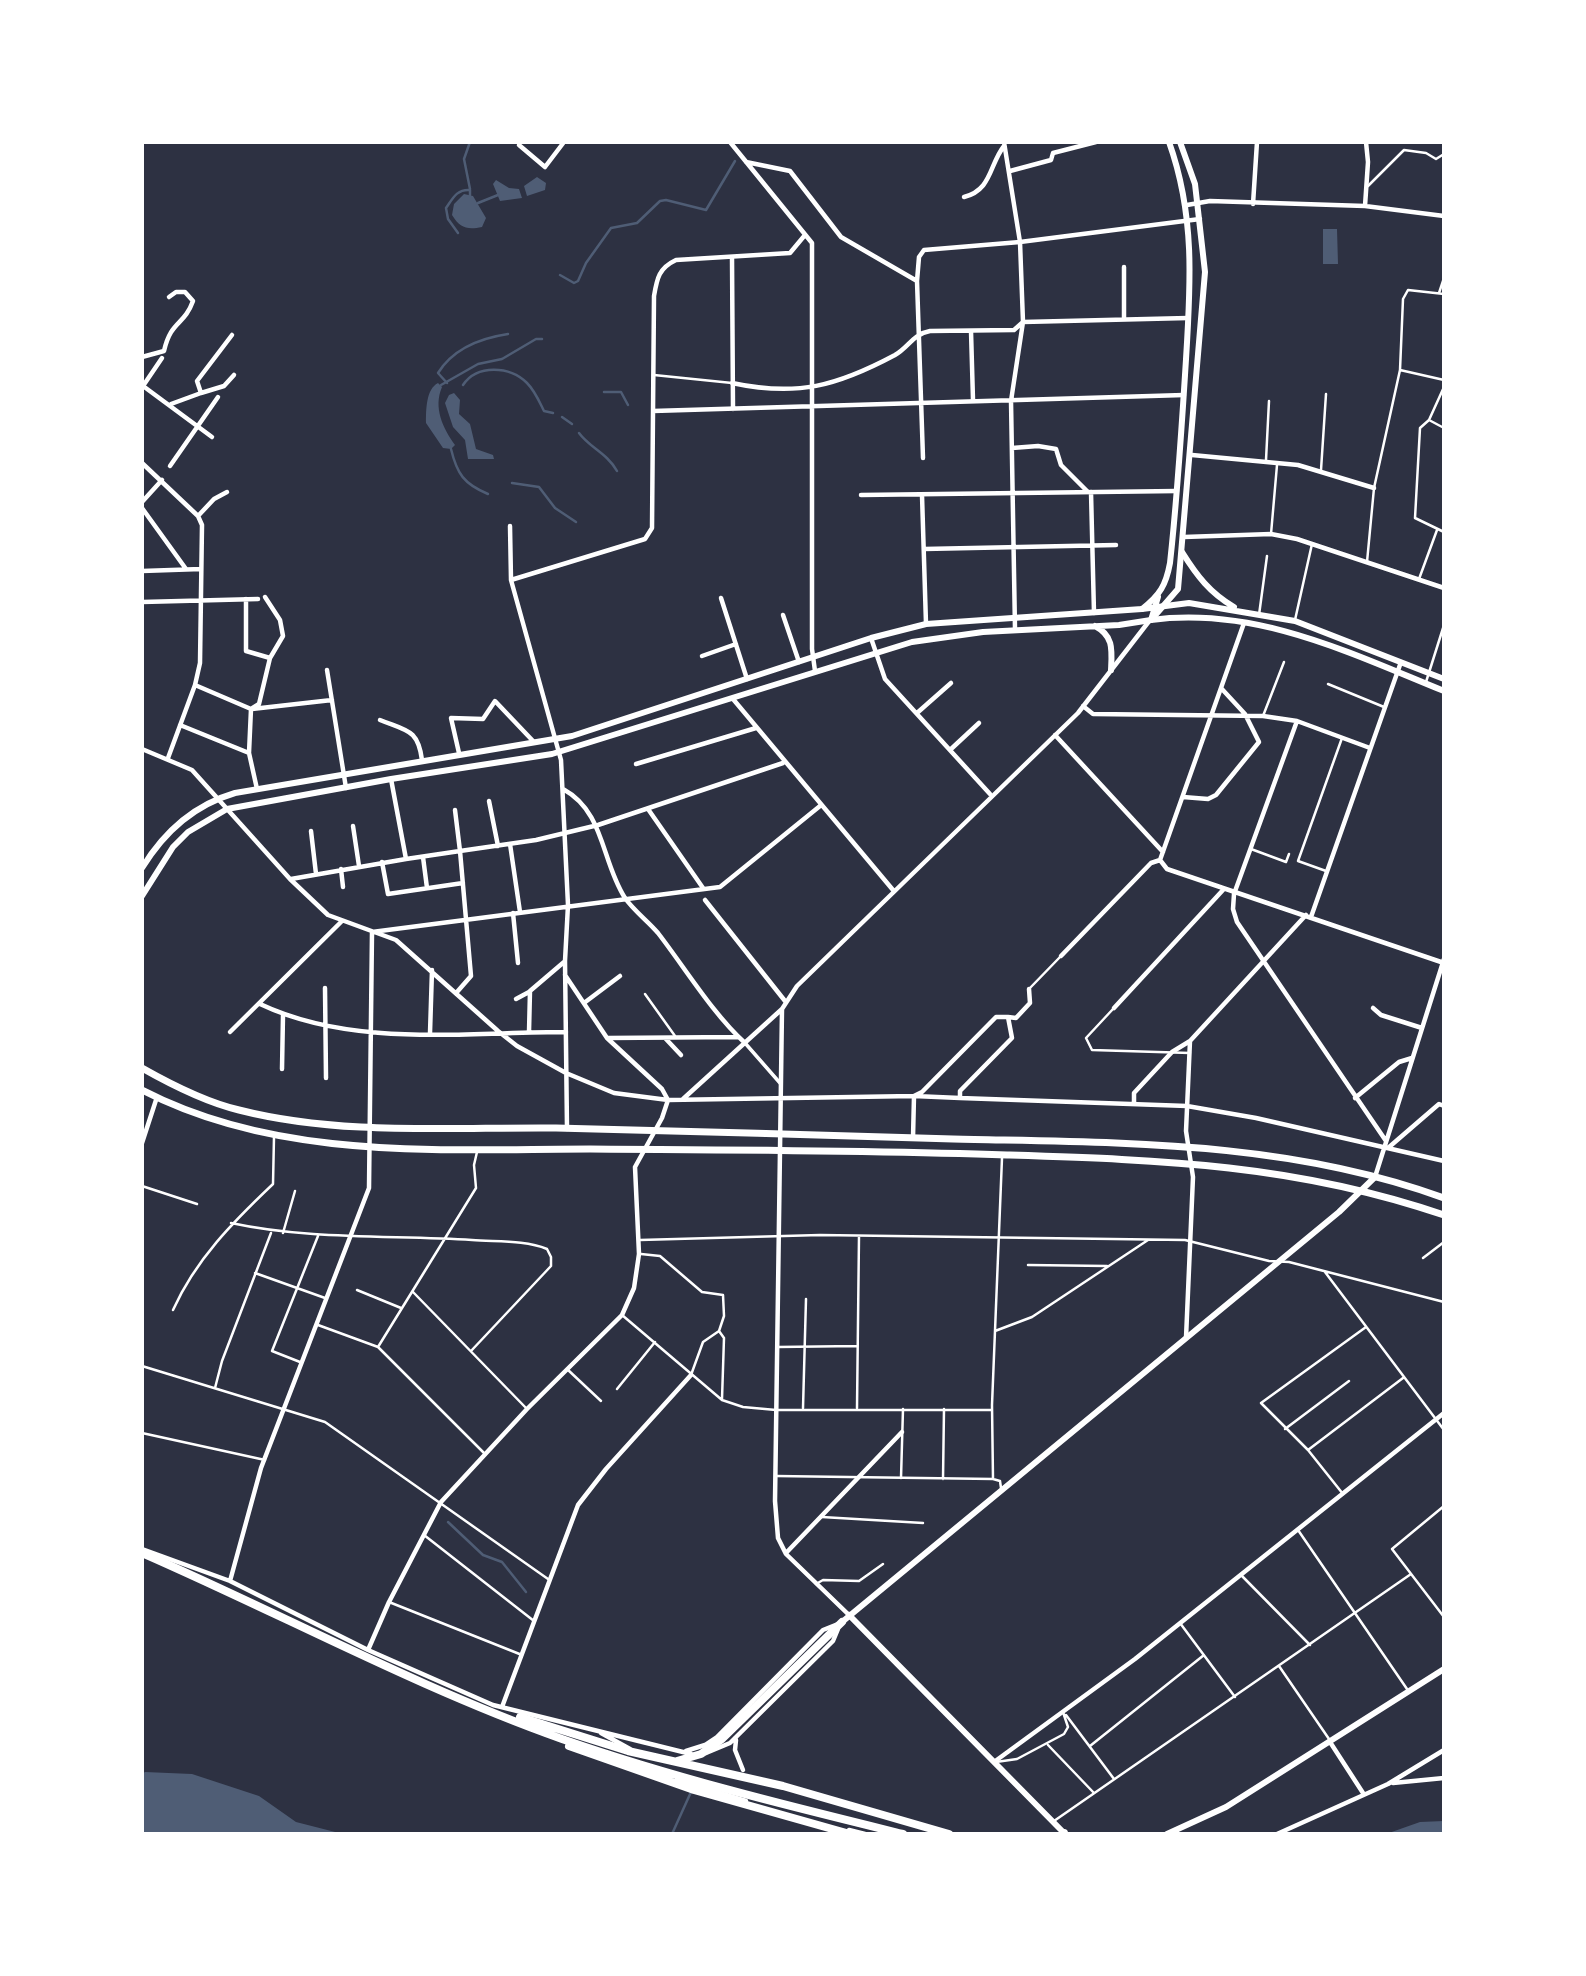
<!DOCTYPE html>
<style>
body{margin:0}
#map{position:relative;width:1586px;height:1976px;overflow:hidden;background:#2d3142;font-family:Signika,sans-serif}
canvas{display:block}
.frame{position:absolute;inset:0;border:144px solid #fff;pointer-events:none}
</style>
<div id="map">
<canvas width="1586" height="1976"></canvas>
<div class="frame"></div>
</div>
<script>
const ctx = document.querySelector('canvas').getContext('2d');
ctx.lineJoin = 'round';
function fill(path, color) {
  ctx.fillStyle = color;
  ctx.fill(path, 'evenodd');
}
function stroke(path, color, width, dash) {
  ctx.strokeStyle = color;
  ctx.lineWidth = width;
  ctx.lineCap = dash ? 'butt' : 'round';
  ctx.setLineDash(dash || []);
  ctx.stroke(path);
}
const water = new Path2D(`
 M 537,177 L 546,183 L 545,190 L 527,196 L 524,186 Z
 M 496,180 L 509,188 L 519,189 L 522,198 L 500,201 L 493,184 Z
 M 464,194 L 473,196 L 486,218 L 482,227 C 467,230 460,228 452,215 L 454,204 Z
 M 1323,229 L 1337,229 L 1338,264 L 1323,264 Z
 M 438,383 L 442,387 C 433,408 443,428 455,445 L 451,449 L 443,448 L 426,423 C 426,410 426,389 438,383 Z
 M 454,393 L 460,400 L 459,414 L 470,424 L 476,449 L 493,455 L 494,459 L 468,459 L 465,440 L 453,427 L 445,403 L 449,395 Z
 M 145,1772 L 192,1774 L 259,1796 L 296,1822 L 343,1834 L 142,1834 L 142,1774 Z
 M 1444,1821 L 1444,1834 L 1386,1834 L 1420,1822 Z`);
const stream = new Path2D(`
 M 470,142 L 464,159 L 470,189
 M 478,203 L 498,195
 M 458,233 L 448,219 L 446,208 C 453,198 457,189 470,190 L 470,195
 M 560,275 L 574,283 L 578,281 L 586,263 L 611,228 L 637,223 L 660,201 L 666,200 L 706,210 L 735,161
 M 447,383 L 438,373 C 453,349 481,338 508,334
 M 441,385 L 478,364 L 502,359 L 536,339 L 542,339
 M 463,385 C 477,364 510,366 527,383 C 535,391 539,401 544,411 L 553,413
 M 604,392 L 621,392 L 628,405
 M 562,417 L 572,424
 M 579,433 C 590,448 607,453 617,471
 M 451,449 C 457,474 464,484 488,494
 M 512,483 L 539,487 L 555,508 L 576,522
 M 448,1522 L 483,1555 L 502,1562 L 526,1592
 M 672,1834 L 691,1792`);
const service = new Path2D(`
 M 1368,186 L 1404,150 L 1426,153 L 1436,159 L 1444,154
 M 1439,293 L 1444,278
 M 1400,370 L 1444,380
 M 654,375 L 732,383
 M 1429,420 L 1444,387
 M 1444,428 L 1429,420 L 1420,428 L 1415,518 L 1444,532
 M 1266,460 L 1269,401
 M 1321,470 L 1326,394
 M 1271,534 L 1277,465
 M 1367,562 L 1374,488 L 1400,370 L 1403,299 L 1408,290 L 1444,294
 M 1419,579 L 1437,530
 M 1259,615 L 1267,556
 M 1295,620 L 1312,544
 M 1426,682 L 1444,625
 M 1328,684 L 1384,707
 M 1263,716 L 1284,662
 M 1251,849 L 1286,862 L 1289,854
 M 1326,871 L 1298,861 L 1342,738
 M 1029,989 L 1061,956
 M 645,994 L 675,1036
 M 1113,1009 L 1086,1038 L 1092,1050 L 1190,1053
 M 142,1186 L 197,1204
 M 231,1223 C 310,1240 392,1235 472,1240 C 496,1242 525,1240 547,1249 L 551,1257 L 551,1266 L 471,1351
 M 283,1233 L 295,1191
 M 640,1240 L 820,1235 L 1185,1240 L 1269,1261 L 1289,1262 L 1444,1302
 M 641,1254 L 660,1256 L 702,1292 L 723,1295 L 724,1316 L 719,1331
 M 1423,1258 L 1444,1242
 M 1028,1265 L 1107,1266
 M 1325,1272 L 1444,1430
 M 255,1273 L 325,1298
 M 357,1290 L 401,1308
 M 413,1292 L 527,1409
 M 173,1310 C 196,1259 233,1222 273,1184 L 274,1137
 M 622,1315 L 722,1400 L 743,1407 L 776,1410 L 992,1410
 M 318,1325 L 378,1347 L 485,1454
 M 719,1331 L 724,1338 L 722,1399
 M 995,1331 L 1032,1317 L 1148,1240
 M 378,1347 L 476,1188 L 474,1165 L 477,1152
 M 778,1347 L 857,1346
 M 300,1362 L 272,1351 L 318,1236
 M 142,1366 L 325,1422 L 548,1579
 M 567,1369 L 601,1401
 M 691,1375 L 703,1342 L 719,1331
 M 215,1388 L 222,1361 L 271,1233
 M 617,1389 L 655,1342
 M 803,1408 L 806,1299
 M 857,1408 L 859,1236
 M 1285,1429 L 1349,1381
 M 142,1433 L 265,1460
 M 1308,1450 L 1403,1378
 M 776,1476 L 993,1479
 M 901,1478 L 903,1409
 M 943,1479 L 944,1409
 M 1001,1488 L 1000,1481 L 993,1479 L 992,1405 L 1002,1158
 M 1343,1494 L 1308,1450 L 1261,1403 L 1366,1327
 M 1444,1506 L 1392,1549 L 1444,1617
 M 822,1517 L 923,1523
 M 1298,1530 L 1407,1689
 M 424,1535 L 534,1621
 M 1241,1575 L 1310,1645
 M 816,1584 L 823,1580 L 859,1581 L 883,1564
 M 389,1602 L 522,1655
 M 1180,1623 L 1235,1697
 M 1279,1666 L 1329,1739
 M 1066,1715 L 1114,1779
 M 1048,1745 L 1094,1793
 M 1090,1746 L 1204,1655
 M 996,1762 L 1017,1759 L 1064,1734 L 1068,1727 L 1063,1712
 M 1054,1821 L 1411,1574`);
const pedestrian = new Path2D(`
 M 745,1043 L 780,1083`);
const minor = new Path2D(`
 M 730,142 L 812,243 L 812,649 L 815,671
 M 1004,142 L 1020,242 L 1023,322 L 1011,401 L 1015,629
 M 519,145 L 545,167 L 564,142
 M 746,162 L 790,171 L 841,237 L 917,281
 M 1010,171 L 1051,160 L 1053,153 L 1096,142
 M 964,197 C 992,190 989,165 1004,146
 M 1253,204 L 1257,142
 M 1187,205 L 1210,201 L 1365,206 L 1444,216
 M 1365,206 L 1368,162 L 1366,142
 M 732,257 L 733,409
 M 1124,319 L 1124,267
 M 971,331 L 973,400
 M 142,357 L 164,351 C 171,320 184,326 193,301 L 185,292 L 176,292 L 169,297
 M 732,383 C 797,397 837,386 895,355 C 909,347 913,334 930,331 L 1014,330 L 1023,322 L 1188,318
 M 143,386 L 212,437
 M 143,386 L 162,358
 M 201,393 L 224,386 L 234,375
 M 171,404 L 201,393 L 197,381 L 232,335
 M 653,411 L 1184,395
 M 1012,448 L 1038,446 L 1056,449 L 1061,465 L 1087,491
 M 1192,455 L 1298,465 L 1374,488
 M 923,458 L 917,281 L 919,257 L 924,250 L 1020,242 L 1200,219
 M 142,463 L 198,516 L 202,525 L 200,663 L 195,685 L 168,758
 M 170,466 L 218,397
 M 1091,492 L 1094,613
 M 861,495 L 1177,491
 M 922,495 L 926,624
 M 142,502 L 162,480
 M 142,508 L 186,569
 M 198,516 L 214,499 L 227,492
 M 510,526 L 511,580 L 561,760 L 568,905 L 565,961 L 567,1129
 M 1184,537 L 1271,534 L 1297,539 L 1444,588
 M 924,549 L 1116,545
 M 142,571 L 201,569
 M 511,580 L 645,539 L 652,528 L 654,296 C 657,278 659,268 676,260 L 790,253 L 805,235
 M 721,598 L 747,679
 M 246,599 L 246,651 L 270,658
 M 142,602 L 258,599
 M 783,615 L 799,662
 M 871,638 L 885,679 L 990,794
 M 702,656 L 736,644
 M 327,670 L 346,788
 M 195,685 L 251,709
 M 733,699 L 893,890
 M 1083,706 L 1093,714 L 1263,716 L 1297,721 L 1370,748
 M 252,709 L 332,700
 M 917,713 L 951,683
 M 380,720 C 407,731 418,729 422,760
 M 1297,721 L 1234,894 L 1233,909 L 1237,922 L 1386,1141
 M 180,725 L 249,753
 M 1055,735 L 1163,852
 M 142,749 L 192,770 L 290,879 L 328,915 L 396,940 L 498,1031 L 517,1046 L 566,1073 L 614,1093 L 668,1100 L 914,1096 L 922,1092 L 996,1017 L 1008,1017
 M 950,750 L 979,723
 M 459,753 L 451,718 L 483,719 L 495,701 L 533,741
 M 636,764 L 756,728
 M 391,779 L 406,859 L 460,851 L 455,810
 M 257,789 L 249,753 L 251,709 L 259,704 L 270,658 L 283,636 L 280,620 L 265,597
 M 563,789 C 605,812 601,861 625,898 C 634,911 648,921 658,933 C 685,968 713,1014 745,1043
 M 1183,797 L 1208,799 L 1216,795 L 1259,742 L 1245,714 L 1221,688
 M 489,801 L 498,846
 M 648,809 L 703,888
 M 353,826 L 359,866
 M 311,831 L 316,874
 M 510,844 L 520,912
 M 423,857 L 427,888
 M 1160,860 L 1167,869 L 1444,963
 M 382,862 L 388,894 L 463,883
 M 341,869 L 343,887
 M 291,879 L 406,859
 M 705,900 L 785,1001
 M 513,913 L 518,963
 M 1311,917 L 1401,662
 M 1061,956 L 1151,863 L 1160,860 L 1244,623
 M 325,988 L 326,1078
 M 457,992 L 471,976 L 460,851 L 536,840 L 598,825 L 783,763
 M 516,999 L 529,992
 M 584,1003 L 620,976
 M 260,1004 C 353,1048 466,1032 566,1032
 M 1114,1008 L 1223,890
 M 1373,1008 L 1381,1015 L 1422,1028
 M 230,1032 L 342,921
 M 529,1032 L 530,991 L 564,962
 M 430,1033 L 432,970
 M 608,1038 L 738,1037
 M 665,1038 L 681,1055
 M 282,1069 L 283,1015
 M 960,1098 L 1187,1106 L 1256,1118 L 1444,1161
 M 1355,1098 L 1399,1062 L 1412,1058
 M 683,1099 L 782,1009
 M 1134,1102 L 1134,1093 L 1172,1052 L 1190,1041
 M 913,1138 L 914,1096 L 960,1098 L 960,1091 L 1012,1038 L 1008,1017 L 1016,1018 L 1030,1003 L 1029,989
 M 142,1143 L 157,1097
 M 1388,1148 L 1439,1104 L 1444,1106
 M 1375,1177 L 1444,959
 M 1186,1338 L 1193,1177 L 1186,1131 L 1190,1041 L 1306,915
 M 142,1549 L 230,1581 L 368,1650 L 493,1705 L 691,1754
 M 786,1553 L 902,1432
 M 230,1581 L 261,1468 L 369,1188 L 372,932 L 720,887 L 820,806
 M 849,1615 L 786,1554 L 778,1538 L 775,1501 L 782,1009 L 797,986 L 1078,713 L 1150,620
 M 368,1650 L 389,1602 L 441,1502 L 527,1409 L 622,1315 L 634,1288 L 639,1254 L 635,1167 L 662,1118 L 668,1100 L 662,1089 L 607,1038 L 565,975
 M 502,1707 L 578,1505 L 606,1469 L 691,1375
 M 601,1733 L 630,1749
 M 736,1740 L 735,1750 L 743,1770
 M 1330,1742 L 1363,1793
 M 686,1751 L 705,1745 L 717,1737 L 823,1630 L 838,1624
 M 706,1753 L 730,1743 L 833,1641 L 838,1629
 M 994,1762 L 1135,1659 L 1444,1413
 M 677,1780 L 746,1801
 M 1393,1783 L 1444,1778
 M 849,1830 L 865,1834
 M 1277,1834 L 1388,1784 L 1444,1750`);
const tertiary = new Path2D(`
 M 1182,552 C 1197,576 1210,593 1234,607
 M 1158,597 L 1151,620 C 1255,606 1350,653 1444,691
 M 1142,609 L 1189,603 L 1295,621 L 1444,679
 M 849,1615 L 1065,1834
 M 842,1622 L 1339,1212 L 1375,1177
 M 1167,1834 L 1226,1807 L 1444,1669`);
const secondary = new Path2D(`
 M 1095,626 C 1114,636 1112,650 1111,670
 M 142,868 C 164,832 194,805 235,793 L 572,736 L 871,638 L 926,624 L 1142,609 C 1160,595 1166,585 1170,563 C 1177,500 1181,438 1185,375 C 1190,294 1197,220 1169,142
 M 142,896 L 173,847 L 188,832 L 227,809 L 391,779 L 552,754 L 912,642 L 983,632 L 1119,625 L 1151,620 L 1178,589 L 1205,272 L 1195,184 L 1180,142`);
const primary = new Path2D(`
 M 142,1068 C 172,1085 205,1102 239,1110 C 341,1136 451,1127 556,1128 C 688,1131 821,1135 953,1139 C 1120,1143 1285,1140 1444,1198
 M 142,1090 C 279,1161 439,1149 590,1149 C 729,1150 868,1150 1007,1155 C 1162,1160 1295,1164 1444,1215`);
const trunk = new Path2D(`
 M 142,1553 C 282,1614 418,1688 562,1739 C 674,1778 789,1806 903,1834
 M 520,1717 L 628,1751 L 783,1786 L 949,1834
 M 569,1746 L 694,1790 L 850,1834
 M 677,1761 L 701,1754 L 722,1739 L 842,1622
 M 1064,1833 L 1064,1834`);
fill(water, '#4f5d75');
stroke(stream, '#4f5d75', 2.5);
stroke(service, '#fff', 2.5);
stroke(pedestrian, '#fff', 3.5);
stroke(minor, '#fff', 4.5);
stroke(tertiary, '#fff', 6);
stroke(secondary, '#fff', 6);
stroke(primary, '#fff', 7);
stroke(trunk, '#fff', 8);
</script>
